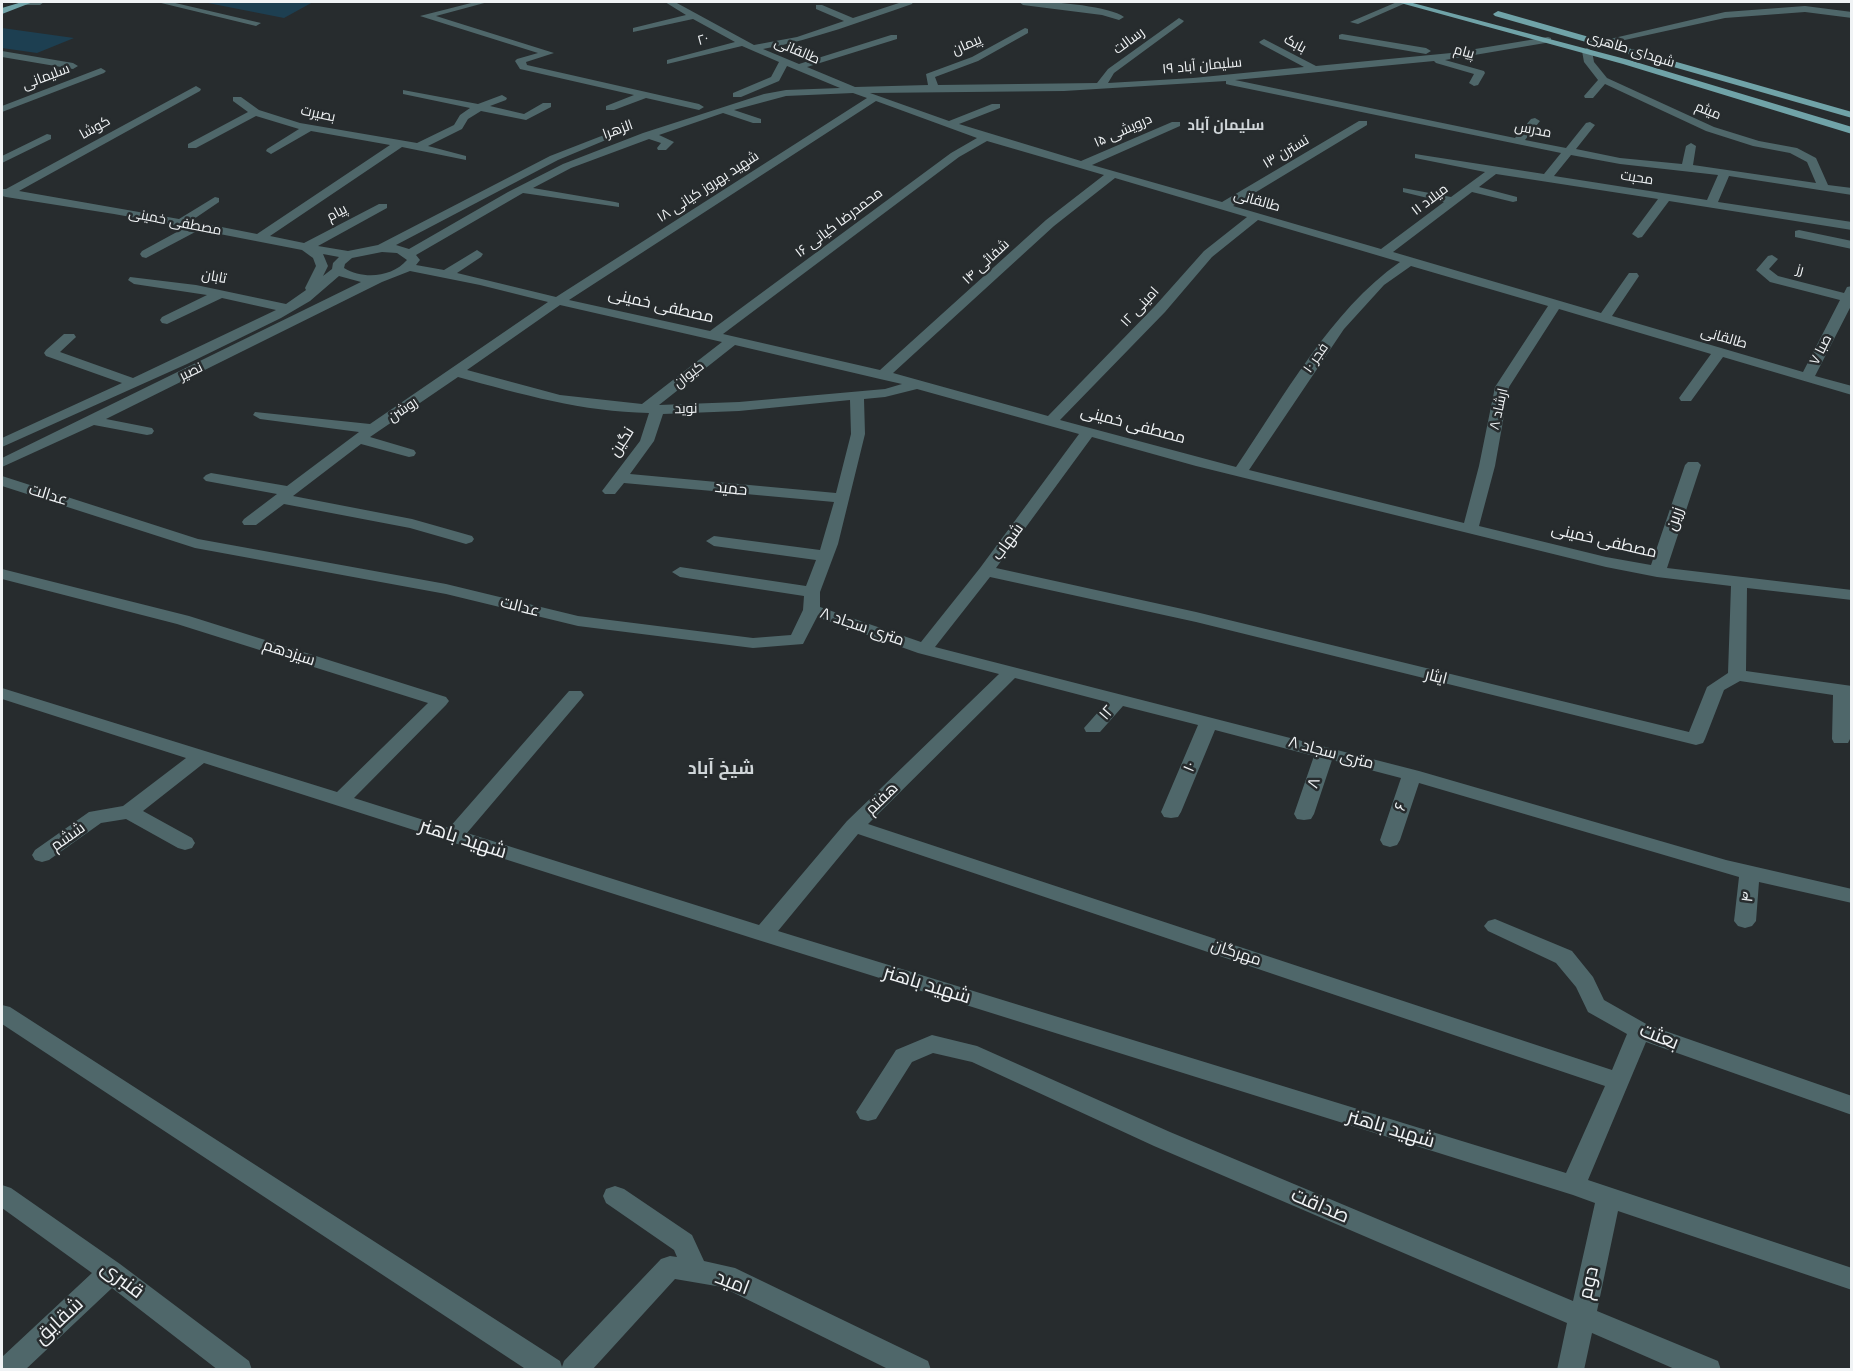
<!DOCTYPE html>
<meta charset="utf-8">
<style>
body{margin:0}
#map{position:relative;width:1853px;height:1371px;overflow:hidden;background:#272c2e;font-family:"Open Sans",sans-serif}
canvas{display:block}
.frame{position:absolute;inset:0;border:3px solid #f0f3f5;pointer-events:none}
</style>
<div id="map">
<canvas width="1853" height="1371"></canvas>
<div class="frame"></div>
</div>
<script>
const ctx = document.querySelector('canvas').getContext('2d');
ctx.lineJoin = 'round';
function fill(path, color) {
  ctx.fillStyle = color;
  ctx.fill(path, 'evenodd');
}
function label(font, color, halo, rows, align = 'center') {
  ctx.font = font + ' "Open Sans",Cairo,sans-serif';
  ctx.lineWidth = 5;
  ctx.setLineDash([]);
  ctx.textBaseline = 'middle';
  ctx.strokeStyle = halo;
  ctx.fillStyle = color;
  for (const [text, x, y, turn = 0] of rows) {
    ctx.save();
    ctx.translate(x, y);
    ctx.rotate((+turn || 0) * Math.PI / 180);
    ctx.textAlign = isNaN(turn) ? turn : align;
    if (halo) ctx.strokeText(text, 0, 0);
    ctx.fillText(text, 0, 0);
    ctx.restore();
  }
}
const green = new Path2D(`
 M 203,2 L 313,2 L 284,18 Z
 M 2,28 L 74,38 L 37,53 L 2,48 Z`);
const minor = new Path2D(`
 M 23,2 L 44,2 L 40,5 L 23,5 Z
 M 157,2 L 171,2 L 261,23 L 256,26 Z
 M 475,2 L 488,2 L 436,16 L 554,53 L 526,62 L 527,65 L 699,104 L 704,107 L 699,110 L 646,98 L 614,110 L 606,110 L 606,106 L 634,95 L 520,69 L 515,61 L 517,59 L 538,53 L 420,16 Z
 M 665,2 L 675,2 L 754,45 L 797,37 L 844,21 L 816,9 L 816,5 L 822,5 L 853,18 L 902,2 L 913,2 L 912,4 C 862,21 816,39 763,49 L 799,64 L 891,35 L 897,35 L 897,39 L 807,67 L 855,87 L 928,85 L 926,74 L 972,57 L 1025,28 L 1028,29 L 1028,33 L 978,61 L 935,77 L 938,85 L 1097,83 L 1108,69 L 1179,18 L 1184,21 L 1182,23 L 1114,73 L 1108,83 L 1193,78 L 1304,67 L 1261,44 L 1259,42 L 1264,39 L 1316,66 L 1451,53 L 1548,37 L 1551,38 L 1551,42 L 1445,60 L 1484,71 L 1485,73 L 1478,85 L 1474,86 L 1469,83 L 1474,74 L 1436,63 L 1434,61 L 1235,80 L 1515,138 L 1531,119 L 1535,118 L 1540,121 L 1525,140 L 1566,148 L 1586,123 L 1590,122 L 1595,125 L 1576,149 L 1620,158 L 1682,164 L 1686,146 L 1691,143 L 1696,146 L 1693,165 L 1816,183 L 1807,162 L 1790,153 L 1753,146 L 1706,131 L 1605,84 L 1593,98 L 1585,98 L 1584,96 L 1598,80 L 1584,62 L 1582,51 L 1587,48 L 1592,51 L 1594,62 L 1607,78 L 1714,127 L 1759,141 L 1797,148 L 1816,158 L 1828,185 L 1852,188 L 1852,195 L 1729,176 L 1718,202 L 1852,222 L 1852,230 L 1669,201 L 1642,237 L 1638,238 L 1632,234 L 1658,199 L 1496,174 L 1479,187 L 1517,197 L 1517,201 L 1513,202 L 1472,192 L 1393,252 L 1601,313 L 1629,273 L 1637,273 L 1639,276 L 1612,316 L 1803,372 L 1840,300 L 1770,282 L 1756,270 L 1768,256 L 1772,255 L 1778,259 L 1769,269 L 1778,276 L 1844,293 L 1847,287 L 1852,286 L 1852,304 L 1815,376 L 1852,386 L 1852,395 L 1723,357 L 1691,401 L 1681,401 L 1679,398 L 1711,354 L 1559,309 L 1509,387 L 1495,466 L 1479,526 L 1606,557 L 1651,565 L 1685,465 L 1688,462 L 1698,462 L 1701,465 L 1667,568 L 1852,590 L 1852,600 L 1747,588 L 1746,671 L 1852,686 L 1850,739 L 1848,743 L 1834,743 L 1832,739 L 1833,695 L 1740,681 L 1724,690 L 1705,739 L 1703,743 L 1696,745 L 1196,622 L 990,577 L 935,647 L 1419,771 L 1726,860 L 1852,889 L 1852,903 L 1759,882 L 1756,921 L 1752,926 L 1745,928 L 1738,926 L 1734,921 L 1739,877 L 1419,783 L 1400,840 L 1397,845 L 1390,847 L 1383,845 L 1380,840 L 1401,778 L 1332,760 L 1314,814 L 1311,819 L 1304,820 L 1297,819 L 1294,814 L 1314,756 L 1215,730 L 1181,812 L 1178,817 L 1171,818 L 1164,817 L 1161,812 L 1198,725 L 1123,706 L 1100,732 L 1086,732 L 1084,728 L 1107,702 L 1015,678 L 868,824 L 1612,1070 L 1627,1034 L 1588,1012 L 1576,987 L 1556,963 L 1488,931 L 1484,926 L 1488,921 L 1495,919 L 1572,951 L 1593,977 L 1604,1000 L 1648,1025 L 1852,1096 L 1852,1115 L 1646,1042 L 1588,1180 L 1852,1268 L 1852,1290 L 1618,1211 L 1597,1311 L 1718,1361 L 1721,1370 L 1677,1370 L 1592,1333 L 1584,1370 L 1557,1370 L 1567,1323 L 1154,1146 L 972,1062 L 933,1053 L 912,1062 L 876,1119 L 868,1121 L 860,1119 L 856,1112 L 896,1050 L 932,1035 L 977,1046 L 1170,1132 L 1573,1301 L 1595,1203 L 1573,1195 L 755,939 L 204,763 L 143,811 L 192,838 L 195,843 L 192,848 L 185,850 L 178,848 L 126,819 L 101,823 L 49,860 L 42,862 L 35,860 L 32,855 L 35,850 L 89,812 L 123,806 L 186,758 L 2,699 L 2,688 L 337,792 L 428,703 L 177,624 L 2,579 L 2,569 L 189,616 L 446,697 L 449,701 L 446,705 L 354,798 L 449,828 L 569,691 L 581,691 L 584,695 L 581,699 L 467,833 L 759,925 L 847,821 L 999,674 L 918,653 L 817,617 L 803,644 L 753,648 L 578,626 L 446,594 L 195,548 L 2,486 L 2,476 L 198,539 L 446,584 L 578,616 L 753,638 L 791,635 L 803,610 L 804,596 L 680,577 L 672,572 L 680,567 L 806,586 L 816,560 L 714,546 L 706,541 L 714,536 L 820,550 L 834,502 L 624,483 L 615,494 L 605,494 L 602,491 L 640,441 L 649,413 C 583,412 521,394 458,377 L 370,437 L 414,450 L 416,453 L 414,456 L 409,457 L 361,444 L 293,496 L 412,519 L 472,536 L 474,539 L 472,542 L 466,544 L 410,528 L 284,504 L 256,525 L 244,525 L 242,522 L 244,519 L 277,494 L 206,481 L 203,478 L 206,475 L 211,473 L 287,486 L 359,432 L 260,419 L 253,415 L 255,412 L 370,424 L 548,302 L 480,285 L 410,271 L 382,282 L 106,419 L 152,428 L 154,431 L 152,434 L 147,435 L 94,425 L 2,467 L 2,458 L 361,282 L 339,276 L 310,301 L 281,318 L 187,364 L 2,447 L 2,438 L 122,383 L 46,356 L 44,353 L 46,350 L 64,334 L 74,334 L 76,337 L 60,352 L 133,378 L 276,310 L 222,298 L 167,324 L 162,323 L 160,320 L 162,317 L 207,295 L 134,284 L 128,280 L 130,277 L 196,285 L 286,304 L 306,290 L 305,288 L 316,266 L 313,258 L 302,250 L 199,230 L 146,258 L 142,257 L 140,254 L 142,251 L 186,227 L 114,214 L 6,197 L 2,196 L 2,189 L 6,189 L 196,86 L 201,89 L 200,91 L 19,191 L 179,219 L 215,197 L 219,198 L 219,202 L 191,221 L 257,234 L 390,145 L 311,131 L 271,154 L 266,151 L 267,149 L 299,129 L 256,116 L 196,148 L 188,148 L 188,144 L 248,112 L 233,101 L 233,97 L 241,97 L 259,110 L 300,123 L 417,143 L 454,125 L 460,115 L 470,108 L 403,94 L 403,90 L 478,104 L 502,95 L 507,98 L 506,100 L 490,106 L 524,114 L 543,103 L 551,103 L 551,107 L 526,120 L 481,111 L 468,119 L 462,129 L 428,146 L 466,156 L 466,160 L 402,147 L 270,236 L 304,243 L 379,204 L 387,204 L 387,208 L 318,246 L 348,251 L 378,245 L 550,156 L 604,135 L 608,134 L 613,137 L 558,160 L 396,245 L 409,249 L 508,192 L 563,164 L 643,133 L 764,94 L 786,90 L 840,88 L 787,66 L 779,81 L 741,97 L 733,97 L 733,93 L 771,77 L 779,62 L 742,46 L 667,64 L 667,60 L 735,42 L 693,19 L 633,32 L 633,28 L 686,15 ZM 1226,81 L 1226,84 L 1230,85 L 1561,153 L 1544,174 L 1415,154 L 1415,158 L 1485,172 L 1451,197 L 1403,188 L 1403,192 L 1444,202 L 1381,249 L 1233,206 L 1367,125 L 1367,121 L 1359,121 L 1222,202 L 1092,165 L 1180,126 L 1180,122 L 1172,122 L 1081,161 L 959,124 L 1000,108 L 1000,104 L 992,104 L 949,121 L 870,93 L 1064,91 ZM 853,93 L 867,98 L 556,297 L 457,273 L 481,257 L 483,254 L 477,250 L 444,270 L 416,265 L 420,260 L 416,255 L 523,193 L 619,207 L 619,203 L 615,202 L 533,188 L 571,168 L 649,139 L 661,143 L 657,148 L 658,150 L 666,150 L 674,142 L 659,135 L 723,113 L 753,123 L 761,123 L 761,119 L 734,110 L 786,96 ZM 876,101 L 977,138 L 951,153 L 710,331 L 569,300 ZM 987,141 L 1104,175 L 1046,220 L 880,370 L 723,334 L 959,157 ZM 1571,155 L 1620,164 L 1718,175 L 1707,200 L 1554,176 ZM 1115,178 L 1247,217 L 1204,251 L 1155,306 L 1048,416 L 893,373 L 1054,226 ZM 1258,220 L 1400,262 C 1330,311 1284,397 1236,467 L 1060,420 L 1165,312 L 1212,257 ZM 382,252 L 397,253 L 407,260 C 392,277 364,280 344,268 L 345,264 L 352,258 ZM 323,254 L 339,257 L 333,263 L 332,269 L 323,276 L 328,266 ZM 1411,266 L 1548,306 L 1495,387 L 1479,466 L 1464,523 L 1249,470 L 1344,329 L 1384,285 ZM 560,305 L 722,342 L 642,404 L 560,395 L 467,370 ZM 735,345 L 880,379 L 902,384 L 885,389 L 739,402 L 659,405 ZM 917,389 L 1079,434 L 980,568 L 921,642 L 820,607 L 820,592 L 838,544 L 865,434 L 864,399 L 885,397 ZM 850,400 L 851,434 L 836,493 L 630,474 L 654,441 L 663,414 L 739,411 ZM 1092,437 L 1196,466 L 1606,567 L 1657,577 L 1731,586 L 1728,673 L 1707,687 L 1689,732 L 1196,612 L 996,568 ZM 858,834 L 1605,1086 L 1566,1173 L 778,931 Z
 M 1019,2 C 1039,0 1108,5 1124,17 L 1119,20 L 1102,15 L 1023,5 Z
 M 1397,2 L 1408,2 L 1358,24 L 1350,22 Z
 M 1805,6 L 1852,12 L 1852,18 L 1805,12 L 1725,18 L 1602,45 L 1597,42 L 1725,12 Z
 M 1342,34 L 1426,48 L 1431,51 L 1426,54 L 1339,39 L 1339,35 Z
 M 2,51 L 73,63 L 78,66 L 73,69 L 2,57 Z
 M 101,68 L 106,71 L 104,73 L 2,112 L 2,106 Z
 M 47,134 L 51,135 L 51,139 L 2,163 L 2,156 Z
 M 1799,230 L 1852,241 L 1852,249 L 1795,237 L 1795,231 Z
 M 2,1005 L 10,1007 L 560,1361 L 562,1367 L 564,1361 L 661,1259 L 670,1256 L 677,1257 L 674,1250 L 606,1203 L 603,1196 L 606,1189 L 615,1186 L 624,1189 L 692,1235 L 704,1261 L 735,1268 L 928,1361 L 931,1370 L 890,1370 L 722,1287 L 675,1279 L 592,1370 L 527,1370 L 2,1024 Z
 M 2,1185 L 11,1188 L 120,1264 L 249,1361 L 252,1370 L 218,1370 L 112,1288 L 25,1370 L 2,1370 L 2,1357 L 92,1273 L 2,1208 Z`);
const major = new Path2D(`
 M 22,2 L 33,2 L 2,14 L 2,8 Z
 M 1397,2 L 1409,2 L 1629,60 L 1852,127 L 1852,134 L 1623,64 Z
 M 1498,11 L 1852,112 L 1852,118 L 1495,16 L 1493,14 Z`);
const farStreetnames = [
 ["۲۰",703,40,-15],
 ["رسالت",1129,41,-36],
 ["بابک",1295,44,28],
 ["پیمان",967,45,-24],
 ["شهدای طاهری",1631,50,17],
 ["طالقانی",797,51,23],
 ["پیام",1464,52,15],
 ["سلیمان آباد ۱۹",1202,66,-5],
 ["سلیمانی",46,77,-21],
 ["میثم",1708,111,22],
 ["بصیرت",318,114,12],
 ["کوشا",95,128,-29],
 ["الزهرا",618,130,-20],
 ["مدرس",1533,130,11],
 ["درویشی ۱۵",1123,131,-24],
 ["نسترن ۱۳",1286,152,-31],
 ["محبت",1637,178,9],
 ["شهید بهروز کیانی ۱۸",708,187,-33],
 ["میلاد ۱۱",1430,200,-37],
 ["طالقانی",1257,201,16],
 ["پیام",337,213,-28],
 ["مصطفی خمینی",175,222,11],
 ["محمدرضا کیانی ۱۶",839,223,-37],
 ["شفائی ۱۴",986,262,-43],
 ["رز",1800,270,14],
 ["تابان",214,277,10],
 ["امینی ۱۲",1140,307,-47],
 ["طالقانی",1724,338,16],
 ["صبا ۷",1821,350,-63],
 ["فجر ۱۰",1316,358,-55],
 ["نصیر",191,372,-26],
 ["کیوان",689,375,-38],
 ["نوید",686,409,-1],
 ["ارشاد ۸",1499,409,-77],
 ["روشن",403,410,-34]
];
const farNeighbourhoodnames = [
 ["سلیمان آباد",1226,126]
];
const streetNames = [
 ["مصطفی خمینی",661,306,13],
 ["مصطفی خمینی",1133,425,15],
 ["نگین",622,442,-57],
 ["حمید",731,489,6],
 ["عدالت",48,495,17],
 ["زرین",1675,519,-71],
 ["مصطفی خمینی",1604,541,13],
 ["شهاب",1008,542,-54],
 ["عدالت",520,607,14],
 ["۸ متری سجاد",862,627,19],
 ["سیزدهم",289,653,18],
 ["ایثار",1436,677,14],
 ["۱۲",1107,713,-49],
 ["۸ متری سجاد",1331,753,15],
 ["۱۰",1190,767,-67],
 ["۸",1314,783,-71],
 ["هفتم",882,799,-44],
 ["۶",1401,807,-71],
 ["ششم",68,837,-35],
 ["۴",1748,897,-84],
 ["مهرگان",1236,953,18]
];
const neighbourhoodNames = [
 ["شیخ آباد",721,769]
];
const nearStreetnames = [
 ["شهید باهنر",463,839,18],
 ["شهید باهنر",927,985,17],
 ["بعثت",1659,1037,21],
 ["شهید باهنر",1391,1129,17],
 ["صداقت",1320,1206,23],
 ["قنبری",122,1280,37],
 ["امید",732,1283,21],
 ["دوم",1589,1283,-77],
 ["شقایق",59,1321,-43]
];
fill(green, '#1d3f51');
fill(minor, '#4f676a');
fill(major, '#70a3a8');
label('14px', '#f0f3f5', '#272c2e', farStreetnames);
label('bold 15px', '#d0d6d9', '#272c2e', farNeighbourhoodnames);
label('16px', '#f0f3f5', '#272c2e', streetNames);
label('bold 18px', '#d0d6d9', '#272c2e', neighbourhoodNames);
label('20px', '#f0f3f5', '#272c2e', nearStreetnames);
</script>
